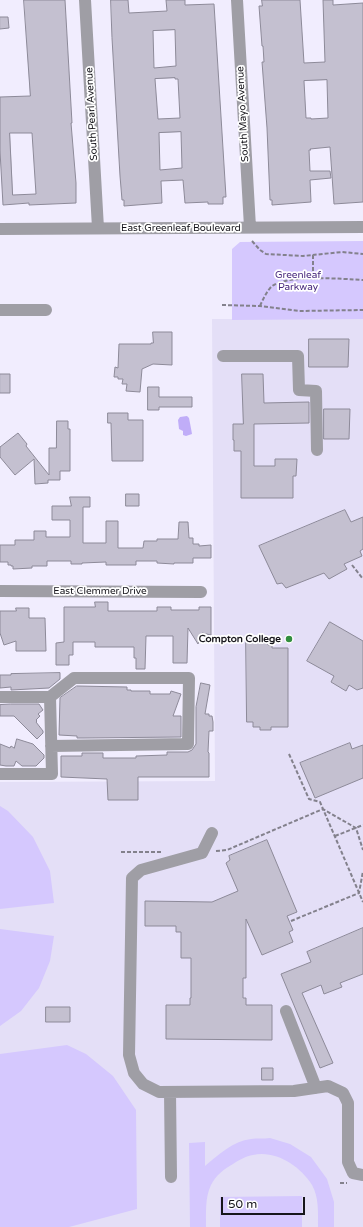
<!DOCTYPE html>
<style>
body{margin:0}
#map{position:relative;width:363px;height:1227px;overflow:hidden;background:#f1edfe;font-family:"Varela Round",sans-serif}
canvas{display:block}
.scale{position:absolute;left:221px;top:1197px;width:84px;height:18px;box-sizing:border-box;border:2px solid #16151b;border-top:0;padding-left:5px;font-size:12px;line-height:14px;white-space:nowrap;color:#16151b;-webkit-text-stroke:3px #fff;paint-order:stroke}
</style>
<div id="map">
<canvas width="363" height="1227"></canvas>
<div class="scale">50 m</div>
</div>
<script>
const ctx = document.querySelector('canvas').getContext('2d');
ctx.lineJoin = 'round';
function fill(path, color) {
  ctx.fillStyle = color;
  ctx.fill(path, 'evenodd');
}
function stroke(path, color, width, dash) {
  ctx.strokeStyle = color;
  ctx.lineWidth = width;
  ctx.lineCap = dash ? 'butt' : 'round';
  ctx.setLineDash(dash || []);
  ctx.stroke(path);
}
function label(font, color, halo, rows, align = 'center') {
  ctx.font = font + ' "Varela Round",sans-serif';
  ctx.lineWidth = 3.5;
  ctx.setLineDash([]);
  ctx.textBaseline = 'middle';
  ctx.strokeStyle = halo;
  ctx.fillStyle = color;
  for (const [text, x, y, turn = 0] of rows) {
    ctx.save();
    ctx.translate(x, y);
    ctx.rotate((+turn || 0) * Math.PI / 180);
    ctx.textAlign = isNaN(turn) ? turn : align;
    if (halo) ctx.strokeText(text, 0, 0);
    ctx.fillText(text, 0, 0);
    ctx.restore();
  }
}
const built = new Path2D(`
 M 212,319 L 363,319 L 363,1227 L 0,1227 L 0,782 L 215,781 Z`);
const green = new Path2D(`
 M 363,241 L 363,319 L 232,320 L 232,249 L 240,242 Z
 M 0,806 L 8,811 L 33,837 L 50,871 L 54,903 L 0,909 Z
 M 0,929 L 54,936 L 50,961 L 39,988 L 21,1011 L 0,1026 Z
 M 67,1045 L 86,1054 L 113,1076 L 136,1110 L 137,1209 L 69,1227 L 0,1227 L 0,1054 Z
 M 270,1138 L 290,1144 L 311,1157 L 327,1179 L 334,1202 L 334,1227 L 318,1227 C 318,1213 319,1197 312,1185 C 300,1166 276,1150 253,1155 C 246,1156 239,1160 233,1164 C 224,1169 216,1175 211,1185 C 205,1197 206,1213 206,1227 L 190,1227 L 189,1143 L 205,1142 L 205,1166 C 218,1155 233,1141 251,1139 C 257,1138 264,1139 270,1138 Z
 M 302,1196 L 302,1227 L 220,1227 L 220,1197 Z`);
const water = new Path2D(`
 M 187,416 L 189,418 C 190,423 191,428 192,434 L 186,436 L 183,435 L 183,431 L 179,429 L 178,420 L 180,417 Z`);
const building = new Path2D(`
 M 24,0 L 65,0 L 72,123 L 71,123 L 76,183 L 76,203 L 29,205 L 29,203 L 3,205 L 0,151 L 0,97 L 30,96 ZM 10,133 L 32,133 L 36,194 L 13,195 Z
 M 111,0 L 128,0 L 129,13 L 167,11 L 166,0 L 185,0 L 185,5 L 214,4 L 226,197 L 223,197 L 223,204 L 208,204 L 208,202 L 185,203 L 183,180 L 161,181 L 162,203 L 124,206 L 124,200 L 122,200 L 120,176 L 112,38 ZM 175,30 L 176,66 L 154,68 L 153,31 ZM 175,78 L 175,79 L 178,79 L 180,118 L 158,119 L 155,79 ZM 181,132 L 182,168 L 160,170 L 159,133 Z
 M 262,0 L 300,0 L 304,63 L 325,62 L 323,0 L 333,0 L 333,5 L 363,3 L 363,202 L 334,204 L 330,147 L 310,149 L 311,150 L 309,150 L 310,171 L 330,171 L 331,178 L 310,180 L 311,202 L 272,205 L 272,200 L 270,200 L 267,128 L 262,62 L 264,62 L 263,46 L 262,46 L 259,6 L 262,6 ZM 327,80 L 328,118 L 311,119 L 311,118 L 306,118 L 304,81 Z
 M 0,17 L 8,17 L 9,28 L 0,29 Z
 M 153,332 L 172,332 L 172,365 L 153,364 L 142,369 L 140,392 L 126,391 L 127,384 L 122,384 L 123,379 L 118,379 L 118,377 L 114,377 L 115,367 L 118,368 L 119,344 L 151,344 L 151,343 L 153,343 Z
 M 309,339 L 349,339 L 348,367 L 309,367 Z
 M 0,374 L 10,374 L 10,393 L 0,393 Z
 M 242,374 L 263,374 L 264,403 L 309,402 L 309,423 L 254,424 L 254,466 L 275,466 L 275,459 L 297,459 L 296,476 L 293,476 L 293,498 L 241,498 L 241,451 L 234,451 L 234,440 L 233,440 L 233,424 L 243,424 Z
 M 148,387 L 159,387 L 159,397 L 192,397 L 192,407 L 159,407 L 159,410 L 148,410 Z
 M 324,409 L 350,409 L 349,439 L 324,439 Z
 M 108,413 L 128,413 L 128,420 L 143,420 L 143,461 L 112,461 L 111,423 L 108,423 Z
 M 57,421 L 68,421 L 68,429 L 70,429 L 70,471 L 60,471 L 60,480 L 48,480 L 48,483 L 35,484 L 34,459 L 15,475 L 0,457 L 0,447 L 18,433 L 27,444 L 26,446 L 49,475 L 49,448 L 56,448 Z
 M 126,494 L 139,494 L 139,506 L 126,506 Z
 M 70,497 L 90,497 L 90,507 L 83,507 L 83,543 L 106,543 L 106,521 L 118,521 L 118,548 L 143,548 L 144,541 L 157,541 L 157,539 L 178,539 L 179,522 L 188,522 L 189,538 L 193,538 L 193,544 L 199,544 L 199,546 L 211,545 L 211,558 L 193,558 L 193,563 L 174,563 L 174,564 L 157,563 L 157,561 L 136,561 L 136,565 L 106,565 L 106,562 L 82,563 L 82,564 L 71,564 L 71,561 L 47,561 L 47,566 L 32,566 L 32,568 L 13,569 L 13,566 L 11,566 L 11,565 L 8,565 L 8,562 L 0,562 L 0,545 L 15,545 L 15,540 L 34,540 L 34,531 L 46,531 L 46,537 L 70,537 L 70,520 L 52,520 L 52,506 L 71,506 Z
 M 345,510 L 351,522 L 363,517 L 363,549 L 360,551 L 362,556 L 344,564 L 347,569 L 329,579 L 324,573 L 286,588 L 282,583 L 277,584 L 259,546 Z
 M 95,602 L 108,602 L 108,611 L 157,611 L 157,607 L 171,607 L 171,610 L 199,610 L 199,607 L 211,607 L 211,635 L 202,633 L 198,644 L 188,628 L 187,663 L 173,663 L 173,636 L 146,636 L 145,669 L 136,669 L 136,658 L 134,658 L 134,647 L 95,647 L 95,642 L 73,642 L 73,655 L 69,655 L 69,665 L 56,665 L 56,643 L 64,642 L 64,607 L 95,607 Z
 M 16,608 L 29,608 L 29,618 L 45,618 L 46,651 L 16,651 L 16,641 L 4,645 L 0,633 L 0,611 L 16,611 Z
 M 330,622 L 363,641 L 363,688 L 357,690 L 349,685 L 346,691 L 331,682 L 334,676 L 307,661 Z
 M 246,637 L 268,637 L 268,645 L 272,645 L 272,648 L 288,648 L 288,727 L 271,727 L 271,730 L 260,730 L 260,727 L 253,727 L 253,722 L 247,722 Z
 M 60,673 L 60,679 L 49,688 L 11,690 L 11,687 L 0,688 L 0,675 L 11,675 L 11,674 Z
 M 201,683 L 210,685 L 205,714 L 209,714 L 209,716 L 212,716 L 213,722 L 213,731 L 209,731 L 208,752 L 209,753 L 209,777 L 138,777 L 138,800 L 108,800 L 107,779 L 61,777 L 61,756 L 82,756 L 82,753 L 103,753 L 103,758 L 136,758 L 136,756 L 167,755 L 167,752 L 188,752 L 192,750 L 196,744 L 196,707 Z
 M 77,686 L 127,687 L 127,690 L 131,690 L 131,691 L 150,691 L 150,694 L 170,694 L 171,691 L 181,694 L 173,716 L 181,716 L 181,737 L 84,738 L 77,738 L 77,736 L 59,735 L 60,698 Z
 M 11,704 L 39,704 L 43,710 L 38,714 L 40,716 L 36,720 L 37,721 L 36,722 L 43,731 L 43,733 L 37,739 L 14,716 L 0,716 L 0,705 Z
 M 17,739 L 33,744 L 44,755 L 44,758 L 36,766 L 22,766 L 16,761 L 14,766 L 6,766 L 0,765 L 0,744 L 10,748 L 11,746 L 14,748 Z
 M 350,743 L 352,749 L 363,745 L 363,778 L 315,798 L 300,763 Z
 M 267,840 L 297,912 L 287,916 L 293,930 L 289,932 L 293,942 L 262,955 L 246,919 L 246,978 L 243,978 L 243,998 L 246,998 L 246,1005 L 272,1005 L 272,1040 L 166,1039 L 166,1005 L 190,1005 L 190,998 L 191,998 L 191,958 L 181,958 L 181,932 L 176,932 L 176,926 L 145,926 L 145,901 L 212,902 L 238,891 L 226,863 L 230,860 L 229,856 Z
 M 363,928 L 363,974 L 340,983 L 342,987 L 324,994 L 321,985 L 302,993 L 333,1063 L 320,1068 L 281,974 L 311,962 L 307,952 Z
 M 46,1007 L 70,1007 L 70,1022 L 46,1022 Z
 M 262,1068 L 273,1068 L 273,1080 L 262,1080 Z`);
const path = new Path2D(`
 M 252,241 L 260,250 L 266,254 L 303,256 L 342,252 L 363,254
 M 313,255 L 313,278
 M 222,305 L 260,306 L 299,311 L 363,310
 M 260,306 C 263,299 266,293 271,287 C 285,274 344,279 363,280
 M 352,565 L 363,579
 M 289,754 L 309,799 L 320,802 L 363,902
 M 335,836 L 363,825
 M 216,851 L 227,850 L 323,809 L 356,828 L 363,850
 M 121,852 L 162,852
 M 291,921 L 359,893 L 363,871
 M 340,1183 L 347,1183`);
const minor = new Path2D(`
 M 85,0 L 98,228
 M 237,0 L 250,227
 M 0,229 L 363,227
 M 0,310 L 46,310
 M 223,356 L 298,356 L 299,390 L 316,391 L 317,450
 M 0,591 L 201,592
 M 0,697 L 50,697 L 52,774 L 0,774
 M 50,697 L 74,678 L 189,678 L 188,744 L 51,746
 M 212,833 L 202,853 L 141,870 L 132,878 L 129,1055 L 134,1073 L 143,1084 L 159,1092 L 294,1091 L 328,1086 L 343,1093 L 348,1103 L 348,1162 L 353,1173 L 363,1175
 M 286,1011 L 316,1088
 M 170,1092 L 171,1177`);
const markers = [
 [289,639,4,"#328e3f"]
];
const streetNames = [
 ["South Pearl Avenue",92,114,-93],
 ["South Mayo Avenue",243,114,-93],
 ["East Greenleaf Boulevard",181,228],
 ["East Clemmer Drive",100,591]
];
const parkNames = [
 ["Greenleaf",298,275],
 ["Parkway",298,287]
];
const poiNames = [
 ["Compton College",281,639]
];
fill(built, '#e4dff7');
fill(green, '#d5c8fe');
fill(water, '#c0adf8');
fill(building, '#c4c0d0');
stroke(building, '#8d8a99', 1);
stroke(path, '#83818c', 2, [4, 2]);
stroke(minor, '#9f9ea5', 12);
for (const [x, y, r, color] of markers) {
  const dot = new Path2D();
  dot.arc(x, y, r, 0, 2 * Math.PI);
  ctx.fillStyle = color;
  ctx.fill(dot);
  stroke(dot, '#fff', 1.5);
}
label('10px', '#16151b', '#fff', streetNames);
label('10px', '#48297d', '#fff', parkNames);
label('bold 10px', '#16151b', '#fff', poiNames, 'right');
</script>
